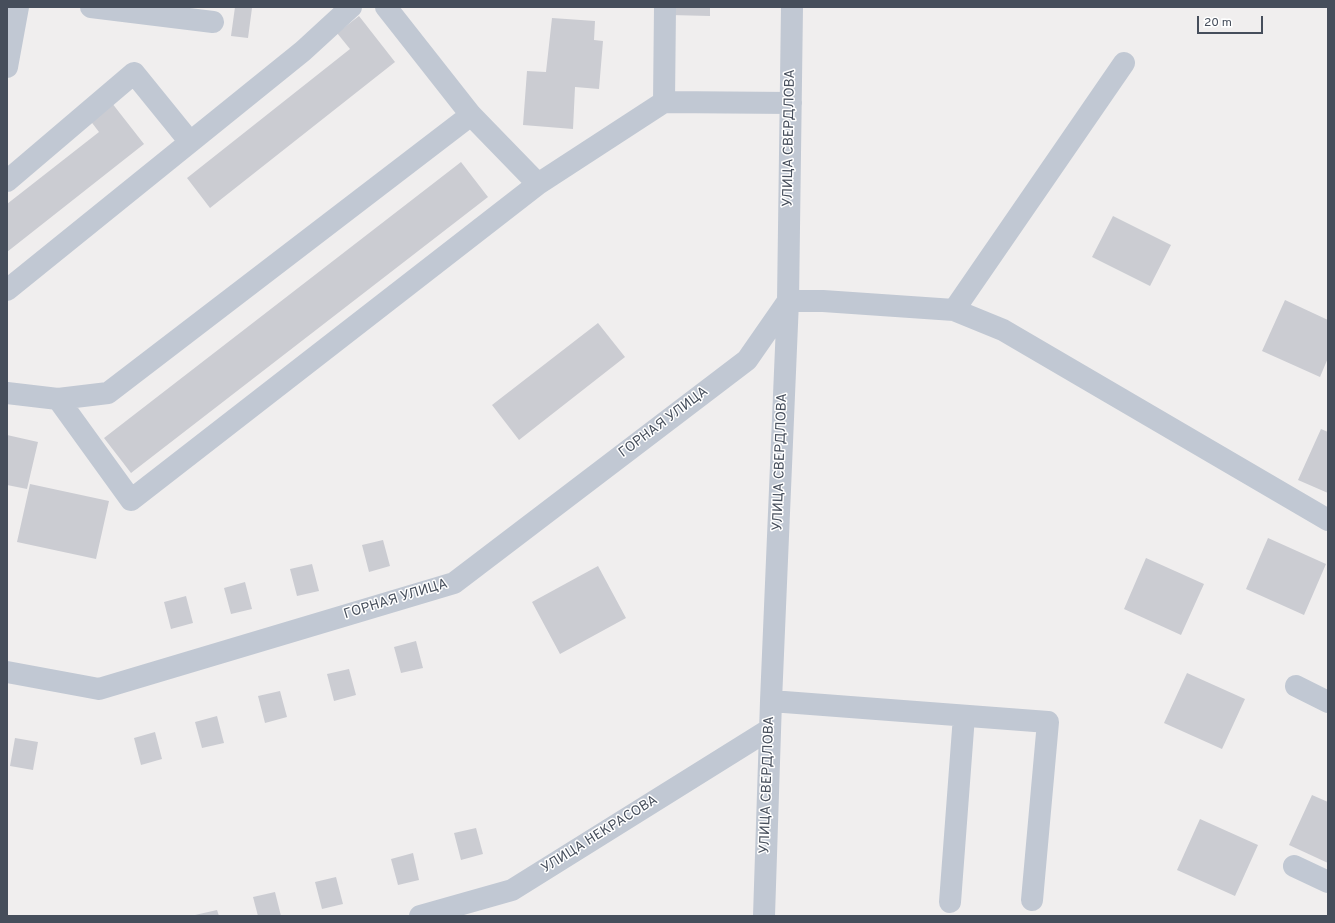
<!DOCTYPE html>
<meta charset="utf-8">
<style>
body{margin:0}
#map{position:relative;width:1335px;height:923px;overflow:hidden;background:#f0eeee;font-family:Overpass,sans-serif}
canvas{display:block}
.frame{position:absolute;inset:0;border:8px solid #464e5b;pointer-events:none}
.scale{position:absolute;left:1197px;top:16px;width:66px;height:18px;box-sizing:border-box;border:2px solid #464e5b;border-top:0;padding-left:5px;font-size:12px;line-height:14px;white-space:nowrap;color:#464e5b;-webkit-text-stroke:3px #fff;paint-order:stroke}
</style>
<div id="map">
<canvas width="1335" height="923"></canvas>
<div class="frame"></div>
<div class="scale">20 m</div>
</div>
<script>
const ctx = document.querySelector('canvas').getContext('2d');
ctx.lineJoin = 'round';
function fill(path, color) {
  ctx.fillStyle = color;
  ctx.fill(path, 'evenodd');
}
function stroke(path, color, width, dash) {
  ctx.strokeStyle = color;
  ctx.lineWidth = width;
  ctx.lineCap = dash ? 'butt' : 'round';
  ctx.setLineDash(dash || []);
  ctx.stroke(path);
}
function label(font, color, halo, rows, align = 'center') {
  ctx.font = font + ' Overpass,sans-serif';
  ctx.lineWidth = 3;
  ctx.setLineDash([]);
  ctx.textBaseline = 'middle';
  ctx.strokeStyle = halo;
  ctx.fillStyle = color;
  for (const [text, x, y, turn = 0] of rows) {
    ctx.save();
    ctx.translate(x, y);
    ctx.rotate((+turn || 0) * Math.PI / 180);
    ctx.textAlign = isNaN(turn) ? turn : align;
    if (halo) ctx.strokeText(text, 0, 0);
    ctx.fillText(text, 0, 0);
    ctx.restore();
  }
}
const building = new Path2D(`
 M 235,7 L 252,8 L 248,38 L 231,36 Z
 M 670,7 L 710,7 L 710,16 L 670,15 Z
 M 359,16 L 395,62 L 210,208 L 187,178 L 350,49 L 337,33 Z
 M 552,18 L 595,21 L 594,40 L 603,41 L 599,89 L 575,87 L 573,129 L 523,125 L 527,71 L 546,72 Z
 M 108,98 L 144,144 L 7,252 L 7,204 L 99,132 L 86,115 Z
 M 461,162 L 488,197 L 131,473 L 104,438 Z
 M 1113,216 L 1171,245 L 1150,286 L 1092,257 Z
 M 1285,300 L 1328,320 L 1328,358 L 1320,377 L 1262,351 Z
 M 598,323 L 625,357 L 519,440 L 492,405 Z
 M 1321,429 L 1328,432 L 1328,493 L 1298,480 Z
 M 7,435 L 38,442 L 27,489 L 7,485 Z
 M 30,484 L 109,501 L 96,559 L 17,542 Z
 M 1268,538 L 1326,564 L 1304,615 L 1246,589 Z
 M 383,540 L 390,566 L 369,572 L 362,545 Z
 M 1146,558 L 1204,584 L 1181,635 L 1124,609 Z
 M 312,564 L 319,591 L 297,596 L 290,569 Z
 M 598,566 L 626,618 L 560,654 L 532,602 Z
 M 245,582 L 252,609 L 231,614 L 224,588 Z
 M 186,596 L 193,623 L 171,629 L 164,602 Z
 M 416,641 L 423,668 L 401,673 L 394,647 Z
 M 349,669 L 356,695 L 334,701 L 327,674 Z
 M 1187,673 L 1245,699 L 1222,749 L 1164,723 Z
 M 280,691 L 287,717 L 265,723 L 258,696 Z
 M 217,716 L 224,743 L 202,748 L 195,722 Z
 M 155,732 L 162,759 L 141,765 L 134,738 Z
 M 15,738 L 38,742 L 33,770 L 10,766 Z
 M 1312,795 L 1328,802 L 1328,863 L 1289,845 Z
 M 1200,819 L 1258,845 L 1235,896 L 1177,870 Z
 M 476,828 L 483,854 L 461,860 L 454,833 Z
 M 413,853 L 419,880 L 398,885 L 391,859 Z
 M 336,877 L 343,904 L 322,909 L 315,882 Z
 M 275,892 L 281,916 L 258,916 L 253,897 Z
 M 217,910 L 219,916 L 195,916 L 195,915 Z`);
const minor = new Path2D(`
 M 91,7 L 213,22
 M 386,7 L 471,115 L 538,184 L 664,102 L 791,103
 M 7,67 L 18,7
 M 664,102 L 665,7
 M 7,181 L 134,73 L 190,142
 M 7,290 L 303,51 L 351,7
 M 788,301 L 823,301 L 954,310 L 1003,330 L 1328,520
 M 954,310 L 1124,63
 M 7,393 L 58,399 L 108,393 L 471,115
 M 58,399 L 131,500 L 538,184
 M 7,672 L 99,689 L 454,583 L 747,360 L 788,301
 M 1296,686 L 1328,702
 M 771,701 L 1048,722 L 1032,900
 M 1294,866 L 1328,882
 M 950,902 L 964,716
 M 420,916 L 512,890 L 770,729
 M 764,916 L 771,701 L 788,301 L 792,7`);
const streetNames = [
 ["УЛИЦА СВЕРДЛОВА",790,138,-89],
 ["ГОРНАЯ УЛИЦА",664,423,-37],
 ["УЛИЦА СВЕРДЛОВА",781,462,-88],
 ["ГОРНАЯ УЛИЦА",396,600,-17],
 ["УЛИЦА СВЕРДЛОВА",768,785,-88],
 ["УЛИЦА НЕКРАСОВА",600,835,-32]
];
fill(building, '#cbccd2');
stroke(minor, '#c1c8d3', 22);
label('14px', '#464e5b', '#fff', streetNames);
</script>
